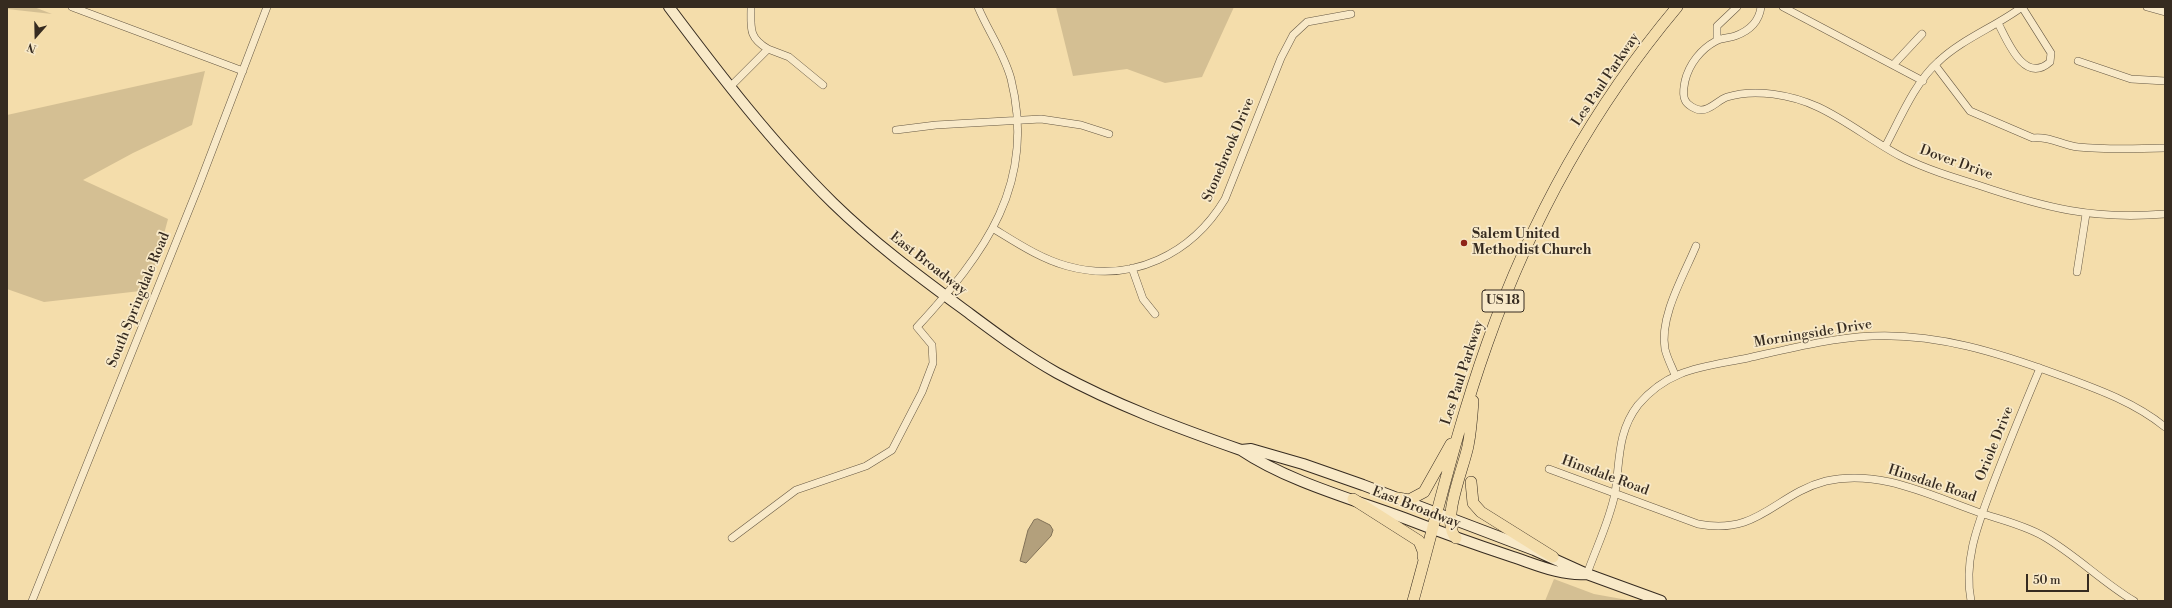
<!DOCTYPE html>
<style>
body{margin:0}
#map{position:relative;width:2172px;height:608px;overflow:hidden;background:#f4ddab;font-family:"Libre Bodoni",serif}
canvas{display:block}
.frame{position:absolute;inset:0;border:8px solid #362b20;pointer-events:none}
.north{position:absolute;left:16px;top:16px;width:40px;height:40px;-webkit-text-stroke:3px #f8e9c8;paint-order:stroke;rotate:200deg;font-size:11px;font-weight:700;line-height:16px;text-align:center;color:#362b20}
.north::after{content:'';display:block;margin:auto;width:14px;height:18px;background:#362b20;clip-path:polygon(50% 0,100% 100%,50% 72%,0 100%)}
.scale{position:absolute;left:2026px;top:574px;width:63px;height:18px;box-sizing:border-box;border:2px solid #362b20;border-top:0;padding-left:5px;font-size:12px;line-height:14px;white-space:nowrap;color:#362b20;-webkit-text-stroke:3px #f8e9c8;paint-order:stroke}
</style>
<div id="map">
<canvas width="2172" height="608"></canvas>
<div class="frame"></div>
<div class="north">N</div>
<div class="scale">50 m</div>
</div>
<script>
const ctx = document.querySelector('canvas').getContext('2d');
ctx.lineJoin = 'round';
function fill(path, color) {
  ctx.fillStyle = color;
  ctx.fill(path, 'evenodd');
}
function stroke(path, color, width, dash) {
  ctx.strokeStyle = color;
  ctx.lineWidth = width;
  ctx.lineCap = dash ? 'butt' : 'round';
  ctx.setLineDash(dash || []);
  ctx.stroke(path);
}
function label(font, color, halo, rows, align = 'center') {
  ctx.font = font + ' "Libre Bodoni",serif';
  ctx.lineWidth = 3.5;
  ctx.setLineDash([]);
  ctx.textBaseline = 'middle';
  ctx.strokeStyle = halo;
  ctx.fillStyle = color;
  for (const [text, x, y, turn = 0] of rows) {
    ctx.save();
    ctx.translate(x, y);
    ctx.rotate((+turn || 0) * Math.PI / 180);
    ctx.textAlign = isNaN(turn) ? turn : align;
    if (halo) ctx.strokeText(text, 0, 0);
    ctx.fillText(text, 0, 0);
    ctx.restore();
  }
}
const green = new Path2D(`
 M 7,7 L 34,7 L 52,14 L 7,9 Z
 M 1056,7 L 1234,7 L 1202,77 L 1165,83 L 1127,69 L 1073,76 Z
 M 205,71 L 192,125 L 133,153 L 83,180 L 168,219 L 149,290 L 44,302 L 7,289 L 7,115 Z
 M 1554,579 L 1594,594 L 1633,601 L 1545,601 Z`);
const water = new Path2D(`
 M 1038,519 L 1050,525 L 1053,530 L 1051,536 L 1026,563 L 1020,561 L 1028,530 L 1034,520 Z`);
const street = new Path2D(`
 M 72,7 L 243,71
 M 751,7 C 751,28 748,37 768,49
 M 1761,7 C 1759,22 1749,31 1735,36 C 1729,38 1721,38 1716,41 C 1701,49 1689,64 1685,81 C 1684,87 1682,94 1685,100 C 1687,105 1696,110 1701,110 C 1711,110 1718,100 1727,97 C 1755,88 1792,95 1818,107 C 1848,121 1873,142 1902,157 C 1926,169 1952,177 1978,185 C 2046,208 2093,220 2165,214
 M 1783,7 L 1923,81
 M 2147,7 L 2165,12
 M 1998,23 C 2007,40 2024,85 2050,62 L 2051,53 L 2022,7
 M 1717,40 L 1717,26 L 1737,7
 M 2078,61 L 2131,79 L 2165,81
 M 1894,64 L 1922,34
 M 1935,65 L 1970,111 L 2033,138 C 2049,136 2062,145 2078,147 C 2107,150 2136,149 2165,148
 M 730,87 L 768,49 L 789,57 L 823,85
 M 896,130 L 936,125 L 1041,119 L 1081,125 L 1109,134
 M 1885,147 C 1899,121 1915,82 1938,62 C 1962,39 1995,27 2022,7
 M 994,229 C 1017,243 1041,259 1067,266 C 1132,284 1192,254 1225,199 L 1281,58 L 1293,35 L 1307,22 L 1351,14
 M 1132,268 L 1143,299 L 1155,314
 M 2077,272 L 2086,214
 M 1675,375 C 1672,367 1667,358 1665,349 C 1659,317 1684,275 1696,246
 M 1549,469 L 1698,524 C 1759,536 1775,494 1826,481 C 1878,469 1927,494 1975,511 C 1997,519 2022,524 2043,536 C 2076,555 2102,582 2134,601
 M 732,538 L 796,490 L 866,466 L 892,450 L 922,392 L 933,363 L 932,345 L 917,327 C 985,253 1037,184 1011,79 C 1004,53 988,31 978,7
 M 1587,574 C 1596,548 1610,520 1615,493 C 1620,462 1617,432 1638,405 C 1669,368 1704,367 1748,358 C 1788,349 1830,338 1872,336 C 1937,333 1999,353 2059,375 C 2097,389 2134,402 2165,427
 M 32,601 L 199,185 L 267,7
 M 1971,601 C 1963,559 1979,522 1993,484 C 2008,445 2024,406 2040,368`);
const secondary = new Path2D(`
 M 669,7 C 720,75 772,143 833,203 C 873,242 917,275 962,308 C 993,331 1023,354 1057,373 C 1116,405 1178,428 1241,450 C 1287,481 1352,499 1404,518 C 1440,532 1477,545 1513,557 C 1537,565 1561,576 1587,574
 M 1241,450 L 1251,449 L 1303,464 L 1363,485 L 1534,550 L 1587,574 L 1661,601`);
const primary = new Path2D(`
 M 1471,482 L 1473,503 L 1481,512 L 1553,557
 M 1398,498 L 1409,500 L 1424,492 L 1451,444
 M 1353,499 L 1419,541 L 1423,551 L 1423,557
 M 1456,538 C 1440,522 1464,467 1468,446 C 1471,431 1472,416 1473,401
 M 1413,601 C 1437,515 1457,428 1487,344 C 1530,222 1594,106 1677,7`);
const markers = [
 [1464,243,4,"#8f2418"]
];
const shields = [
 [1503,301,42]
];
const shieldNames = [
 ["US 18",1503,301]
];
const streetNames = [
 ["Les Paul Parkway",1606,80,-56],
 ["Stonebrook Drive",1229,150,-67],
 ["Dover Drive",1956,163,20],
 ["East Broadway",928,264,38],
 ["South Springdale Road",139,300,-68],
 ["Morningside Drive",1813,334,-9],
 ["Les Paul Parkway",1463,373,-72],
 ["Oriole Drive",1995,444,-68],
 ["Hinsdale Road",1605,476,20],
 ["Hinsdale Road",1932,484,18],
 ["East Broadway",1416,508,21]
];
const poiNames = [
 ["Salem United",1472,235],
 ["Methodist Church",1472,251]
];
fill(green, '#d4bf93');
fill(water, '#b3a07c');
stroke(water, '#817157', 1);
stroke(street, '#665843', 8);
stroke(secondary, '#362b20', 12);
stroke(primary, '#362b20', 12);
stroke(street, '#f8e9c8', 7);
stroke(secondary, '#f8e9c8', 10);
stroke(primary, '#f4ddab', 11);
for (const [x, y, r, color] of markers) {
  const dot = new Path2D();
  dot.arc(x, y, r, 0, 2 * Math.PI);
  ctx.fillStyle = color;
  ctx.fill(dot);
  stroke(dot, '#f8e9c8', 1.5);
}
for (const [x, y, w] of shields) {
  const box = new Path2D();
  box.roundRect(x - w / 2, y - 11, w, 22, 3);
  ctx.fillStyle = '#f8e9c8';
  ctx.fill(box);
  stroke(box, '#362b20', 1);
}
label('bold 13px', '#362b20', null, shieldNames);
label('14px', '#362b20', '#f8e9c8', streetNames);
label('bold 14px', '#362b20', '#f8e9c8', poiNames, 'left');
</script>
